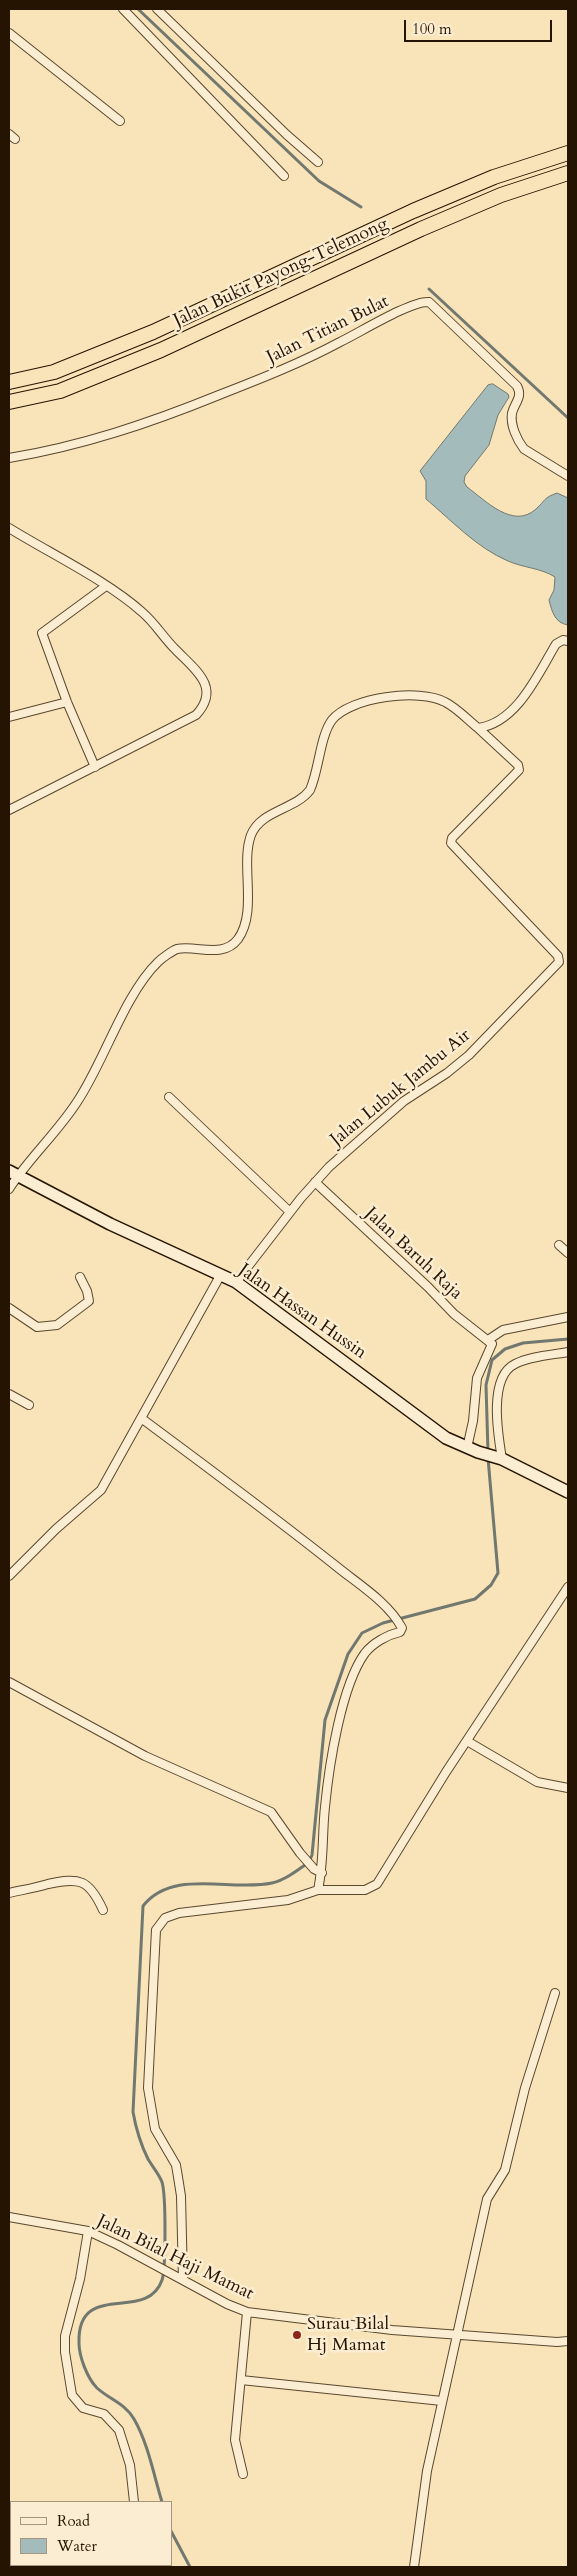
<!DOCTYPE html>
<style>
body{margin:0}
#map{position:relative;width:577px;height:2576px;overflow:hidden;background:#f9e3b8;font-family:Cardo,serif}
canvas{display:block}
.frame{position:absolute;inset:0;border:10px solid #251401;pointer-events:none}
.legend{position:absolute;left:10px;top:2501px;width:162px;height:65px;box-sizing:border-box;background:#fbedd1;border:1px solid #a5967e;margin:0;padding:6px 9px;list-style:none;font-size:15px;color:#251401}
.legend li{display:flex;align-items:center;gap:10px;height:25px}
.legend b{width:25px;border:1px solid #a5967e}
.scale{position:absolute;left:404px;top:20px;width:148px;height:22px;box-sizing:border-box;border:2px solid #251401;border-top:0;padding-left:6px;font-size:15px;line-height:18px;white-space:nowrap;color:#251401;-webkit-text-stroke:4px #fbedd1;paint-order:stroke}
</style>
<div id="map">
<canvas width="577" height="2576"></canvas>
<div class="frame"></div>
<ul class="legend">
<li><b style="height:6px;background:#fbedd1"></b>Road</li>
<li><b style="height:14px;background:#a3bbba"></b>Water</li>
</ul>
<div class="scale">100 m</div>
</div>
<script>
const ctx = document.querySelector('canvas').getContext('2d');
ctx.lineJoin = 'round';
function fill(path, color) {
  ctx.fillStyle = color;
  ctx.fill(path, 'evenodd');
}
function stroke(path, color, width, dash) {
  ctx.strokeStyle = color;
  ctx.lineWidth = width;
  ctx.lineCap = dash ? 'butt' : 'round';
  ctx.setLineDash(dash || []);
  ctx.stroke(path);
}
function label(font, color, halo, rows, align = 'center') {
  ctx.font = font + ' Cardo,serif';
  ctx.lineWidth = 5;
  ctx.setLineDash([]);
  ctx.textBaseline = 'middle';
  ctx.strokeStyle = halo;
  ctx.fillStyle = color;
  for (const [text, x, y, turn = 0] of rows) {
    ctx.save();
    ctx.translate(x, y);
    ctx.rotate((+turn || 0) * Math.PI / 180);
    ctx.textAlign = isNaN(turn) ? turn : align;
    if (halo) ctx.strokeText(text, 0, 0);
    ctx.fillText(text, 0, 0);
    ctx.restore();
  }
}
const water = new Path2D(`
 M 493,384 L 508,394 L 509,397 L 498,415 L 489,445 L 465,476 L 464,482 L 467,487 C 485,500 513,530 536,509 C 546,500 543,498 557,493 L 568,498 L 568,625 C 555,623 552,612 549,600 L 554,590 L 555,577 C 541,568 524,568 508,561 C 477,548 451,520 426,499 L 426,481 L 420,471 L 488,385 Z`);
const stream = new Path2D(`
 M 138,9 L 319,181 L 361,207
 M 429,289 L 568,418
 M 488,1452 L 486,1385 L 492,1360 L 505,1349 L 523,1343 L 568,1339
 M 162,2502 C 154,2476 148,2443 134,2419 C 126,2404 109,2399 97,2388 C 87,2378 79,2356 79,2343 C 77,2279 147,2324 162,2280 C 166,2268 166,2195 162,2182 C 159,2174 152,2166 148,2159 C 140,2143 136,2129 133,2112 L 143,1906 C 173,1868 231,1892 272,1883 C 285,1880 298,1870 309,1862 L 312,1855 L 325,1720 L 348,1654 L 362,1633 L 383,1623 L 475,1599 L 491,1585 L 498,1573 L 488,1458
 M 171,2531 L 190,2567`);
const street = new Path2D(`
 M 123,9 L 284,176
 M 157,9 L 287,135 L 318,162
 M 9,33 L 120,121
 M 9,134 L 15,139
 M 9,458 C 82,446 150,423 219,395 C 260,379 301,363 340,342 C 359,333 412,300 429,302 L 517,386 C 523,397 515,402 512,413 C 510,425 517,440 524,449 L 568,476
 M 9,528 C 51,554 106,580 142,612 C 155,623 163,637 175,649 C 194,669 222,687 196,715 L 9,810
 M 9,717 L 67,702
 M 95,767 L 67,702 L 42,633 L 106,586
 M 169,1097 L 290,1212
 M 315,1182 L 428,1287 L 454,1314 L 492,1344 L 477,1378 L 473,1421 L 467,1448
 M 9,1189 C 29,1158 57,1133 77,1102 C 104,1062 124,995 158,962 C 162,958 172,951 177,949 C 197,945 223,959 238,939 C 258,911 240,865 251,835 C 261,810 295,810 310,790 C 319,770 320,736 332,720 C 350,697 420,688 445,702 C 457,708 468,720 478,728 C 517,723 538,674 556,644 L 563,640 L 568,641
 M 559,1245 L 568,1253
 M 236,1282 L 301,1198 L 329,1167 L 404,1101 L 447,1073 L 469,1055 L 559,962 L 558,956 L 451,843 L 452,838 L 519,770 L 518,765 L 478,728
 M 9,1308 L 37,1327 L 57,1325 L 89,1301 L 87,1291 L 80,1277
 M 488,1340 L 503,1330 L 568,1317
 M 9,1394 L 29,1405
 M 141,1418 C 207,1467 272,1515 336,1566 C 358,1584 388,1602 402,1628 L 400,1632 C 387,1635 373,1643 365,1653 C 341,1686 329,1766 325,1807 C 322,1834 324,1862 318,1890
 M 502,1459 C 498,1435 488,1377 515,1364 C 530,1356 552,1355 568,1352
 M 9,1576 L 56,1529 L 101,1490 L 220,1276
 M 9,1682 L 145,1756 L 271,1812 L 300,1853 L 314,1869 L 322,1873
 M 467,1741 L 537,1782 L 568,1788
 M 9,1893 C 22,1890 35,1888 48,1884 C 79,1877 89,1879 103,1910
 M 9,2217 L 88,2231 L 118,2245 L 227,2304 L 247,2312 L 392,2330 L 557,2342 L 568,2341
 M 88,2231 L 80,2279 L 65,2336 L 65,2352 L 72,2395 L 83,2408 L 104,2414 L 119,2430 L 130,2465 L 134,2502
 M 183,2280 L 181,2196 L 178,2177 L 176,2165 L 155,2129 L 148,2088 L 156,1930 L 165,1918 L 179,1913 L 288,1900 L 318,1890 L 365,1890 L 377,1884 L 446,1772 L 568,1587
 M 241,2380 L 442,2401
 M 243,2474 L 235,2440 L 247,2312
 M 155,2565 L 156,2567
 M 414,2567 L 427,2471 L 487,2199 L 505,2170 L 525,2088 L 555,1993`);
const secondary = new Path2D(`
 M 9,1171 L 110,1224 L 236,1282 L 446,1438 L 478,1452 L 502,1459 L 568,1492`);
const highway = new Path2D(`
 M 9,382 L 54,372 L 153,332 L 413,211 L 494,177 L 568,153
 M 9,402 L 60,391 L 161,350 L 421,229 L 501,195 L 568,173`);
const markers = [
 [297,2335,5,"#8f2418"]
];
const streetNames = [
 ["Jalan Bukit Payong-Telemong",281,273,-25],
 ["Jalan Titian Bulat",328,330,-26],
 ["Jalan Lubuk Jambu Air",401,1088,-39],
 ["Jalan Baruh Raja",413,1254,43],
 ["Jalan Hassan Hussin",302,1312,35],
 ["Jalan Bilal Haji Mamat",175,2258,26]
];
const poiNames = [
 ["Surau Bilal",307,2325],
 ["Hj Mamat",307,2346]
];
fill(water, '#a3bbba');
stroke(water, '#717870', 1);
stroke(stream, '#717870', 3);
stroke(street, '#5a482f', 10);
stroke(secondary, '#251401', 14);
stroke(highway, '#251401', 16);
stroke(street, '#fbedd1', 8);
stroke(secondary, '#fbedd1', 11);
stroke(highway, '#f9e3b8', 14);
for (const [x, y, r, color] of markers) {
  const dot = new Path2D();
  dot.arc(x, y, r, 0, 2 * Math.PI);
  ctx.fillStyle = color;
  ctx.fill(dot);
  stroke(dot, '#fbedd1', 2);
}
label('18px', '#251401', '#fbedd1', streetNames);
label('18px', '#251401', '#fbedd1', poiNames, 'left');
</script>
